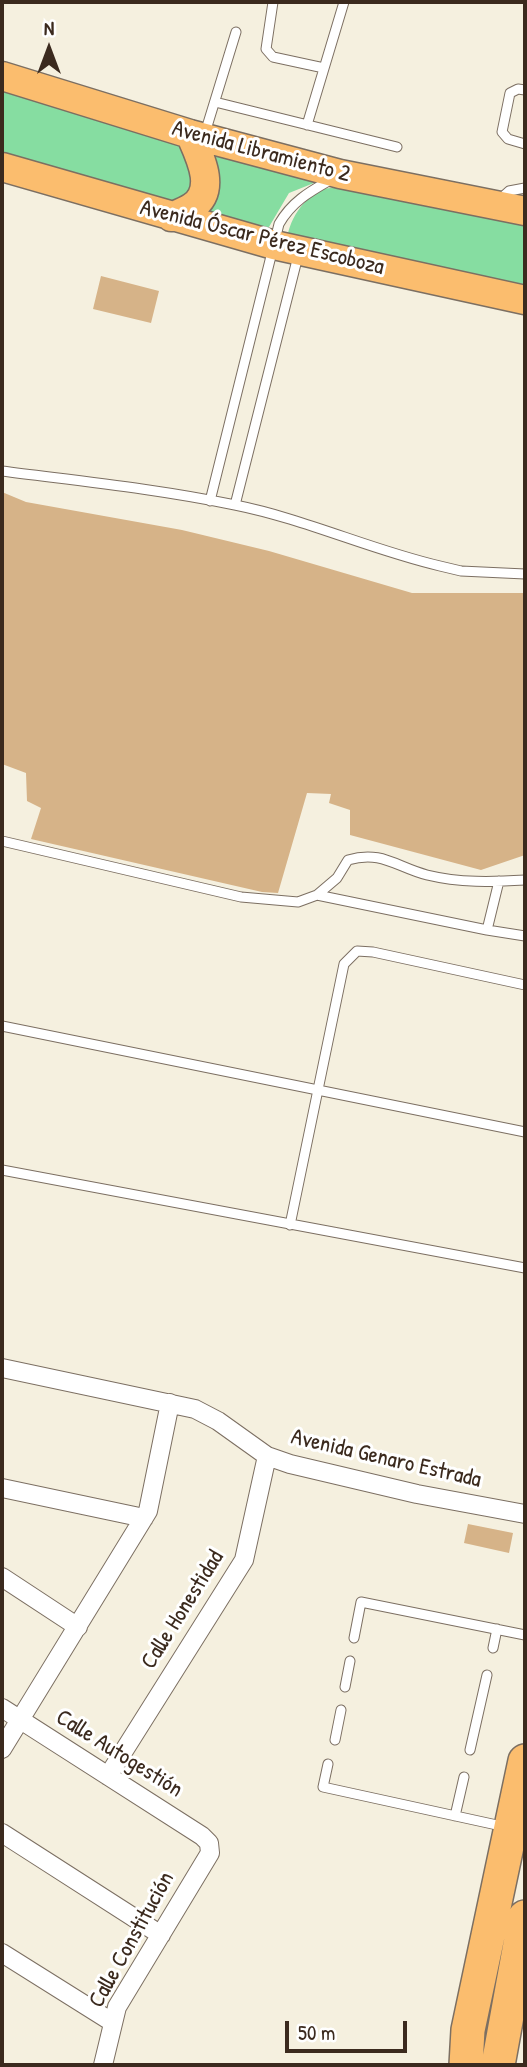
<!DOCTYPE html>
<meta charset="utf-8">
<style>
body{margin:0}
#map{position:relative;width:527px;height:2067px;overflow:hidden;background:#f5f0df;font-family:"Patrick Hand",sans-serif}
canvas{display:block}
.frame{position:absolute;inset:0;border:4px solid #3b2a1e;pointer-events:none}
.north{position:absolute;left:14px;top:14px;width:70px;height:70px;-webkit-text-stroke:5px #fff;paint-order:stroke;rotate:0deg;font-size:19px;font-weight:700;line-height:28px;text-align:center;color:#3b2a1e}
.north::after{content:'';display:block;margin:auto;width:24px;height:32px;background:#3b2a1e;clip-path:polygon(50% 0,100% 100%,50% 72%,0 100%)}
.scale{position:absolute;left:285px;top:2021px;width:122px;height:32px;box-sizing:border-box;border:4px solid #3b2a1e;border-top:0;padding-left:9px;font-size:21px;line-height:24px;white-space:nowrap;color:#3b2a1e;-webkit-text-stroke:5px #fff;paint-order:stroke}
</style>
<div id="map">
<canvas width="527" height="2067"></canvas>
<div class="frame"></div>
<div class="north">N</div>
<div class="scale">50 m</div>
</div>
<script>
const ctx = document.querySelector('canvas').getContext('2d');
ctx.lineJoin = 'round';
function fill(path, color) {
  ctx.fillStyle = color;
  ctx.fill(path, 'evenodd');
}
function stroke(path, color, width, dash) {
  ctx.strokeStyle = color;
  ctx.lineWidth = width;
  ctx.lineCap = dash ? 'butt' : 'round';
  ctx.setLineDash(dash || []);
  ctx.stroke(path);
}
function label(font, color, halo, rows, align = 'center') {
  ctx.font = font + ' "Patrick Hand",sans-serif';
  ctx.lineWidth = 6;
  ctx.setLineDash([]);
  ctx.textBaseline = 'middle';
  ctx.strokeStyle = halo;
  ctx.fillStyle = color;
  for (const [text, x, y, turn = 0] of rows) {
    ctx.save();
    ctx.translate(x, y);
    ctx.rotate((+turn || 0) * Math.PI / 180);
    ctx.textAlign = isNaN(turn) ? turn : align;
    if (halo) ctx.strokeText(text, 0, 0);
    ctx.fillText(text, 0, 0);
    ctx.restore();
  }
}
const green = new Path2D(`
 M 2,88 L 181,143 L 191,152 L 195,191 L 174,206 L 2,152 Z
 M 208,148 L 319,181 L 289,193 L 266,232 L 196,214 Z
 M 347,188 L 525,225 L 525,286 L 287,243 C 287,222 304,196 324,189 C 331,187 340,189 347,188 Z`);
const building = new Path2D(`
 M 101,276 L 159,291 L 151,323 L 93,309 Z
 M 2,492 L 26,502 L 182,530 L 269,551 L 412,593 L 525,593 L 525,855 L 481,870 L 350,835 L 350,810 L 329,803 L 331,794 L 307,793 L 278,893 L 262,892 L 31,839 L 41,808 L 27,801 L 26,773 L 2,764 Z
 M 468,1524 L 513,1533 L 509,1553 L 464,1543 Z`);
const lane = new Path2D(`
 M 273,2 L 266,49 L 273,57 L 324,68
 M 525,90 L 518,89 L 510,93 L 502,132 L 508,139 L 525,144
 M 215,102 L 397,147
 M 307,125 L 344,2
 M 205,133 L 236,32
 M 499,200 L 509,191 L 525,188
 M 2,471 C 79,481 158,489 235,505 C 305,519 371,550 440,566 L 461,571 L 525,574
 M 210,501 L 279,224 C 292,201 311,191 332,179
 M 235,505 L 299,252
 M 2,841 L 241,897 L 298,902 L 317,895 L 337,878 L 348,860 C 382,850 396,867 427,875 C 460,883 492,882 525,880
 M 317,895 L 487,930 L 499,881
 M 487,930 L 525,936
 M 2,1026 L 525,1132
 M 2,1170 L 525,1268
 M 290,1225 L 344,964 L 357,951 L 373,952 L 525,985
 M 354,1638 L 361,1602 L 525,1635
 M 493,1648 L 497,1629
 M 345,1687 L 350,1661
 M 335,1740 L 341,1710
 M 470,1750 L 487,1675
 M 328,1764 L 323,1787 L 506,1827
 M 455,1816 L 464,1777`);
const street = new Path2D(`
 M 2,1368 L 195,1409 L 218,1421 L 267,1456 L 290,1464 L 417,1494 L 525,1514
 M 2,1488 L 144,1518
 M 2,1577 L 78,1627
 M 2,1708 L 202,1836 L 209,1843 L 210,1853 L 117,2007 L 103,2065
 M 2,1749 L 148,1511 L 170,1403
 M 108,1776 L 244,1560 L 267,1456
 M 2,1833 L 161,1935
 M 2,1953 L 112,2022`);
const primary = new Path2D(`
 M 2,76 L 190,134 L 340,174 L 525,211
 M 2,167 L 274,245 L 525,300
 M 171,217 C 178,214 186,211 192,207 C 218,190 199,155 190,134`);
const highway = new Path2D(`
 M 466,2065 L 468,2030 L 525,1761
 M 498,2065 L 525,1917`);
const streetNames = [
 ["Avenida Libramiento 2",261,152,15],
 ["Avenida Óscar Pérez Escoboza",262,238,14],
 ["Avenida Genaro Estrada",386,1459,13],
 ["Calle Honestidad",183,1610,-58],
 ["Calle Autogestión",119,1754,32],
 ["Calle Constitución",132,1940,-61]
];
fill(green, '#86dda1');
fill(building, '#d6b388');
stroke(lane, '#7c6f62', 11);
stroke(street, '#7c6f62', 20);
stroke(primary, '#7c6f62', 31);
stroke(highway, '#7c6f62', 36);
stroke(lane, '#fff', 9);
stroke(street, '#fff', 18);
stroke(primary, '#fbbd6e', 28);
stroke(highway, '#fbbd6e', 33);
label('23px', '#3b2a1e', '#fff', streetNames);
</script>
